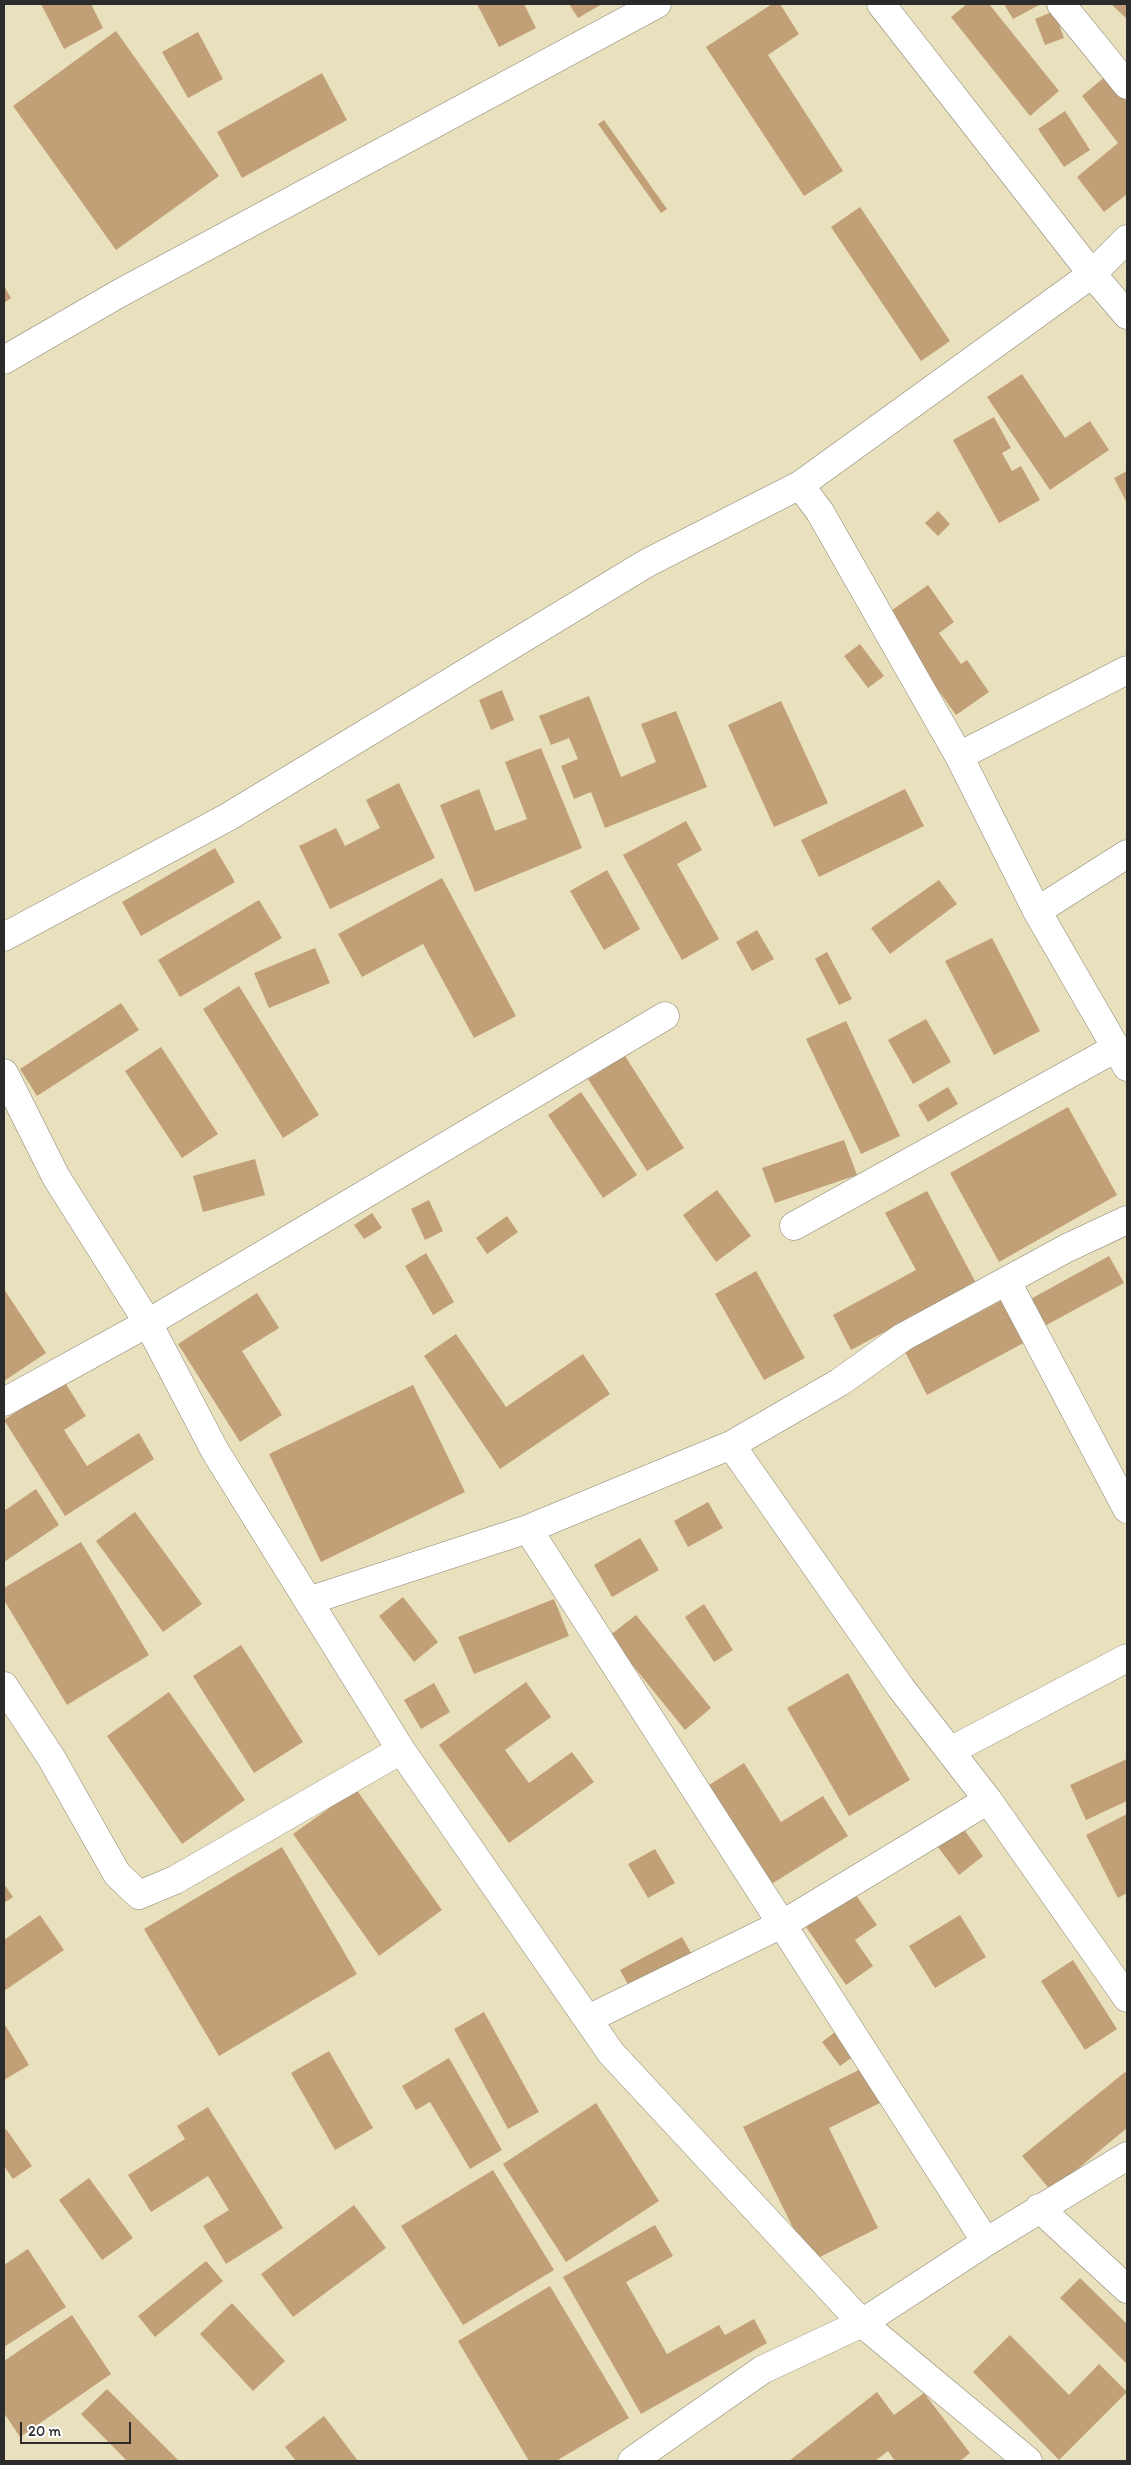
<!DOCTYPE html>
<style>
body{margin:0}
#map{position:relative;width:1131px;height:2465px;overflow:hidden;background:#e9e0bd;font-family:Itim,sans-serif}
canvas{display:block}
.frame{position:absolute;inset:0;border:5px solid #2b2b2b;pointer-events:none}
.scale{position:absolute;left:20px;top:2422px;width:111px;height:22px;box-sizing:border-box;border:2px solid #2b2b2b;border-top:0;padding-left:6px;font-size:15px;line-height:18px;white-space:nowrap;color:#2b2b2b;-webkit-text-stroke:4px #fff;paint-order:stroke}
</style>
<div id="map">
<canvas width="1131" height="2465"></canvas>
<div class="frame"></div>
<div class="scale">20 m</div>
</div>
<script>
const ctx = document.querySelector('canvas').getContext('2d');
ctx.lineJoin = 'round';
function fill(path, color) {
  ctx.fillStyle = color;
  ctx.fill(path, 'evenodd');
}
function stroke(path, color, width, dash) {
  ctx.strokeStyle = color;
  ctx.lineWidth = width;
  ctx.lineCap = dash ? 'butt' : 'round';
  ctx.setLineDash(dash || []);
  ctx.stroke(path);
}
const building = new Path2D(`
 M 41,4 L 91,4 L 103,28 L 64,49 Z
 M 477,4 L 524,4 L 536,28 L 499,47 Z
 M 569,4 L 602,4 L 578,18 Z
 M 772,4 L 780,4 L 799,34 L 768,55 L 843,171 L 804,196 L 706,47 Z
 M 967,4 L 989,4 L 1059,91 L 1030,116 L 951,17 Z
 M 1004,4 L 1041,4 L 1013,19 Z
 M 1111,4 L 1127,4 L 1127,19 Z
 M 1054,11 L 1064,38 L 1045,45 L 1035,19 Z
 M 116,31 L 219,176 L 116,250 L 13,106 Z
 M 198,32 L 223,79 L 188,98 L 162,52 Z
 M 322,73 L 347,120 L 242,178 L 217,132 Z
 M 1107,75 L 1127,101 L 1127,194 L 1104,212 L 1077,177 L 1118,143 L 1082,96 Z
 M 1065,111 L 1090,150 L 1064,167 L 1038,129 Z
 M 604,120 L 667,209 L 661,213 L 598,124 Z
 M 860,207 L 950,341 L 921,361 L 831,227 Z
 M 4,286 L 11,298 L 4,303 Z
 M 1022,374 L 1065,438 L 1090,421 L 1109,450 L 1050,490 L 987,397 Z
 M 994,417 L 1011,448 L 1002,453 L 1012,471 L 1021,466 L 1040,500 L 999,523 L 953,440 Z
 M 1127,471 L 1127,503 L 1114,478 Z
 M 938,511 L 950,524 L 938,536 L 925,523 Z
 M 928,585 L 954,622 L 939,633 L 961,664 L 967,660 L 989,692 L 956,715 L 885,615 Z
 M 860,644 L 884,676 L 868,688 L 844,656 Z
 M 502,690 L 514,720 L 491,730 L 479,700 Z
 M 589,696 L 621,777 L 656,762 L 641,724 L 676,711 L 707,787 L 605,828 L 591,792 L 574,799 L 561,766 L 578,759 L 569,738 L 551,745 L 539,716 Z
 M 781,701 L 828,803 L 774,827 L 728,725 Z
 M 541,748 L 582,848 L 475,892 L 440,805 L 479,789 L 495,831 L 527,819 L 505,762 Z
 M 399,783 L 435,858 L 330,909 L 299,846 L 336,828 L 345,846 L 380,828 L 366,800 Z
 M 905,789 L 924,826 L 819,877 L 801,840 Z
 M 686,821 L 702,850 L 677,864 L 719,939 L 682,960 L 623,855 Z
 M 215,848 L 235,882 L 141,936 L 122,902 Z
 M 607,870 L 640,929 L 604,950 L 570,891 Z
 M 442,878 L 516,1016 L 474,1038 L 423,944 L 362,977 L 338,934 Z
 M 939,880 L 957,904 L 890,954 L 871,928 Z
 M 259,900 L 282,938 L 180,997 L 158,960 Z
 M 757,930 L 774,959 L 752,971 L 736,942 Z
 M 992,938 L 1040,1031 L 994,1055 L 945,961 Z
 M 315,948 L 330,983 L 269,1008 L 254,973 Z
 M 827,952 L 852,999 L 839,1005 L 815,959 Z
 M 239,986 L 319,1115 L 283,1138 L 203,1009 Z
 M 121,1003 L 139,1030 L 37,1096 L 20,1069 Z
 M 926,1019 L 951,1062 L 913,1084 L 888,1040 Z
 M 846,1021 L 900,1136 L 861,1154 L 806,1039 Z
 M 161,1047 L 218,1134 L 182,1158 L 125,1071 Z
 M 625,1056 L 684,1148 L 647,1171 L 588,1079 Z
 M 948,1087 L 958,1104 L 928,1122 L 918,1105 Z
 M 581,1092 L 637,1175 L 603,1198 L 548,1115 Z
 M 1068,1107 L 1117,1195 L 999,1262 L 950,1173 Z
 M 844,1140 L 857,1175 L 775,1203 L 762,1168 Z
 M 255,1159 L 265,1195 L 203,1212 L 193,1176 Z
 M 717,1190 L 751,1236 L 716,1262 L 683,1215 Z
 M 927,1191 L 976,1283 L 851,1350 L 833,1315 L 916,1270 L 885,1213 Z
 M 429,1200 L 443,1231 L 425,1240 L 411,1209 Z
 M 372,1213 L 382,1228 L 364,1239 L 354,1225 Z
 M 507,1216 L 518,1232 L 487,1254 L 476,1238 Z
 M 426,1253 L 454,1302 L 433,1315 L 405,1266 Z
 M 1109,1256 L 1124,1283 L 1041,1328 L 1027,1301 Z
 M 756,1271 L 805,1358 L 764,1380 L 715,1294 Z
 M 4,1289 L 46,1353 L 4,1381 Z
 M 257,1293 L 279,1328 L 242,1351 L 282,1415 L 240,1442 L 178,1344 Z
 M 1006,1298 L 1029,1340 L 927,1395 L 905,1352 Z
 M 456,1334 L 506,1407 L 583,1354 L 610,1394 L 500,1469 L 424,1356 Z
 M 64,1381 L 86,1416 L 64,1430 L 87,1466 L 139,1433 L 154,1459 L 65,1516 L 4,1420 Z
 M 413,1385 L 465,1492 L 321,1562 L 269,1454 Z
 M 36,1489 L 59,1525 L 4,1562 L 4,1511 Z
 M 708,1502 L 723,1528 L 688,1547 L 674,1521 Z
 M 135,1512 L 202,1604 L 163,1632 L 96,1541 Z
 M 640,1538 L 659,1570 L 612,1597 L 594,1565 Z
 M 81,1542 L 149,1655 L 67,1705 L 4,1600 L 4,1588 Z
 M 403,1597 L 438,1642 L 414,1662 L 379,1616 Z
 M 554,1599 L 569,1636 L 474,1674 L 458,1637 Z
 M 704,1604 L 733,1650 L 714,1662 L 685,1617 Z
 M 636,1615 L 711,1708 L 685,1730 L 609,1636 Z
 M 241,1645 L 303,1742 L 254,1773 L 193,1676 Z
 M 848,1673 L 910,1780 L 849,1816 L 787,1708 Z
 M 526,1682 L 551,1717 L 505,1750 L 529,1783 L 572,1752 L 594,1782 L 509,1843 L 439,1745 Z
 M 434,1683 L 450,1712 L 421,1729 L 404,1700 Z
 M 169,1692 L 245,1800 L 182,1844 L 107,1736 Z
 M 1127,1759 L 1127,1801 L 1086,1820 L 1070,1785 Z
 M 744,1763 L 781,1822 L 823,1796 L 848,1836 L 770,1885 L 709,1785 Z
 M 356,1789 L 442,1910 L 379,1956 L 293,1834 Z
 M 1127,1814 L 1127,1893 L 1118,1898 L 1086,1835 Z
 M 960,1824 L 983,1856 L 959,1875 L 935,1843 Z
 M 282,1847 L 357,1974 L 219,2056 L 144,1929 Z
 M 655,1849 L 675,1883 L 648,1898 L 628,1864 Z
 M 4,1884 L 13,1897 L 4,1903 Z
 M 853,1891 L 877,1925 L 855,1940 L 873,1966 L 846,1985 L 804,1924 Z
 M 40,1915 L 64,1950 L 4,1991 L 4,1940 Z
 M 960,1915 L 986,1957 L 935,1988 L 909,1946 Z
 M 682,1937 L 695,1960 L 633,1994 L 620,1970 Z
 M 1073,1960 L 1117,2029 L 1085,2050 L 1041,1981 Z
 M 484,2012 L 539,2112 L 508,2129 L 454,2029 Z
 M 4,2023 L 29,2065 L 4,2080 Z
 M 835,2032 L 854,2056 L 840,2066 L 822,2042 Z
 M 329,2051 L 373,2128 L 335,2150 L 291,2073 Z
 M 449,2058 L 502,2150 L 470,2169 L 430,2102 L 416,2110 L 402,2086 Z
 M 869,2065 L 886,2100 L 829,2128 L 878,2228 L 810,2262 L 743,2127 Z
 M 1125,2072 L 1127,2074 L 1127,2128 L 1051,2191 L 1022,2156 Z
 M 596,2103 L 659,2201 L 566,2262 L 503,2164 Z
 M 208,2107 L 283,2228 L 226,2264 L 203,2226 L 229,2210 L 208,2176 L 151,2212 L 128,2175 L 185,2139 L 177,2126 Z
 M 6,2129 L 32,2166 L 13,2179 L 4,2166 L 4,2131 Z
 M 493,2170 L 554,2270 L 463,2325 L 401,2226 Z
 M 89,2178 L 133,2238 L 102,2260 L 59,2200 Z
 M 354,2205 L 386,2248 L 293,2317 L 261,2274 Z
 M 655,2225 L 673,2256 L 626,2282 L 667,2354 L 719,2325 L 725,2335 L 754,2319 L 767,2343 L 641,2414 L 563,2277 Z
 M 28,2249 L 66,2307 L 4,2347 L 4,2265 Z
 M 206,2261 L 223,2281 L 155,2337 L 138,2316 Z
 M 1080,2278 L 1127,2324 L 1127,2364 L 1060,2298 Z
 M 550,2286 L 629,2418 L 556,2461 L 529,2461 L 458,2341 Z
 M 232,2303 L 285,2361 L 253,2391 L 200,2334 Z
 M 72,2315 L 111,2374 L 20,2437 L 4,2413 L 4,2361 Z
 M 1010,2335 L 1069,2395 L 1099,2364 L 1127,2392 L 1059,2460 L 973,2372 Z
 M 107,2389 L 179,2461 L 127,2461 L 81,2414 Z
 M 877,2392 L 894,2415 L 924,2393 L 970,2453 L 960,2461 L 895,2461 L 888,2451 L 875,2461 L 789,2461 Z
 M 324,2416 L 358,2461 L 296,2461 L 285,2447 Z`);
const minor = new Path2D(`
 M 881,4 L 1092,274 L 1127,315
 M 1061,4 L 1127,85
 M 4,360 L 120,293 L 657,4
 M 800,485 L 1092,274 L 1127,239
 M 1127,670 L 959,756 L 1037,911 L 1127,1067
 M 1037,911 L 1127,854
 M 4,937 L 228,817 L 647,563 L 800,485 L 820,512 L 959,756
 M 4,1073 L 56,1177 L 148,1323 L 215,1451 L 401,1750 L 611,2053 L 862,2323 L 1028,2461
 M 794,1226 L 1116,1048
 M 1007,1282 L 1127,1509
 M 4,1402 L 148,1323 L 665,1016
 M 731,1445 L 901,1688 L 988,1800 L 1127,1998
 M 528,1529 L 986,2242
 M 308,1601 L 528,1529 L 731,1445 L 840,1382 L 903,1337 L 1067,1248 L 1127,1220
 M 4,1686 L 52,1759 L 117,1874 L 139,1895 L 175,1880 L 401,1750
 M 950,1751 L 1127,1658
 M 588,2019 L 788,1921 L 988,1800
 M 1039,2208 L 1127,2289
 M 632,2461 L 762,2370 L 862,2323 L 986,2242 L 1127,2156`);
fill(building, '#c2a077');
stroke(minor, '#8a8674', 29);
stroke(minor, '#fff', 28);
</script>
